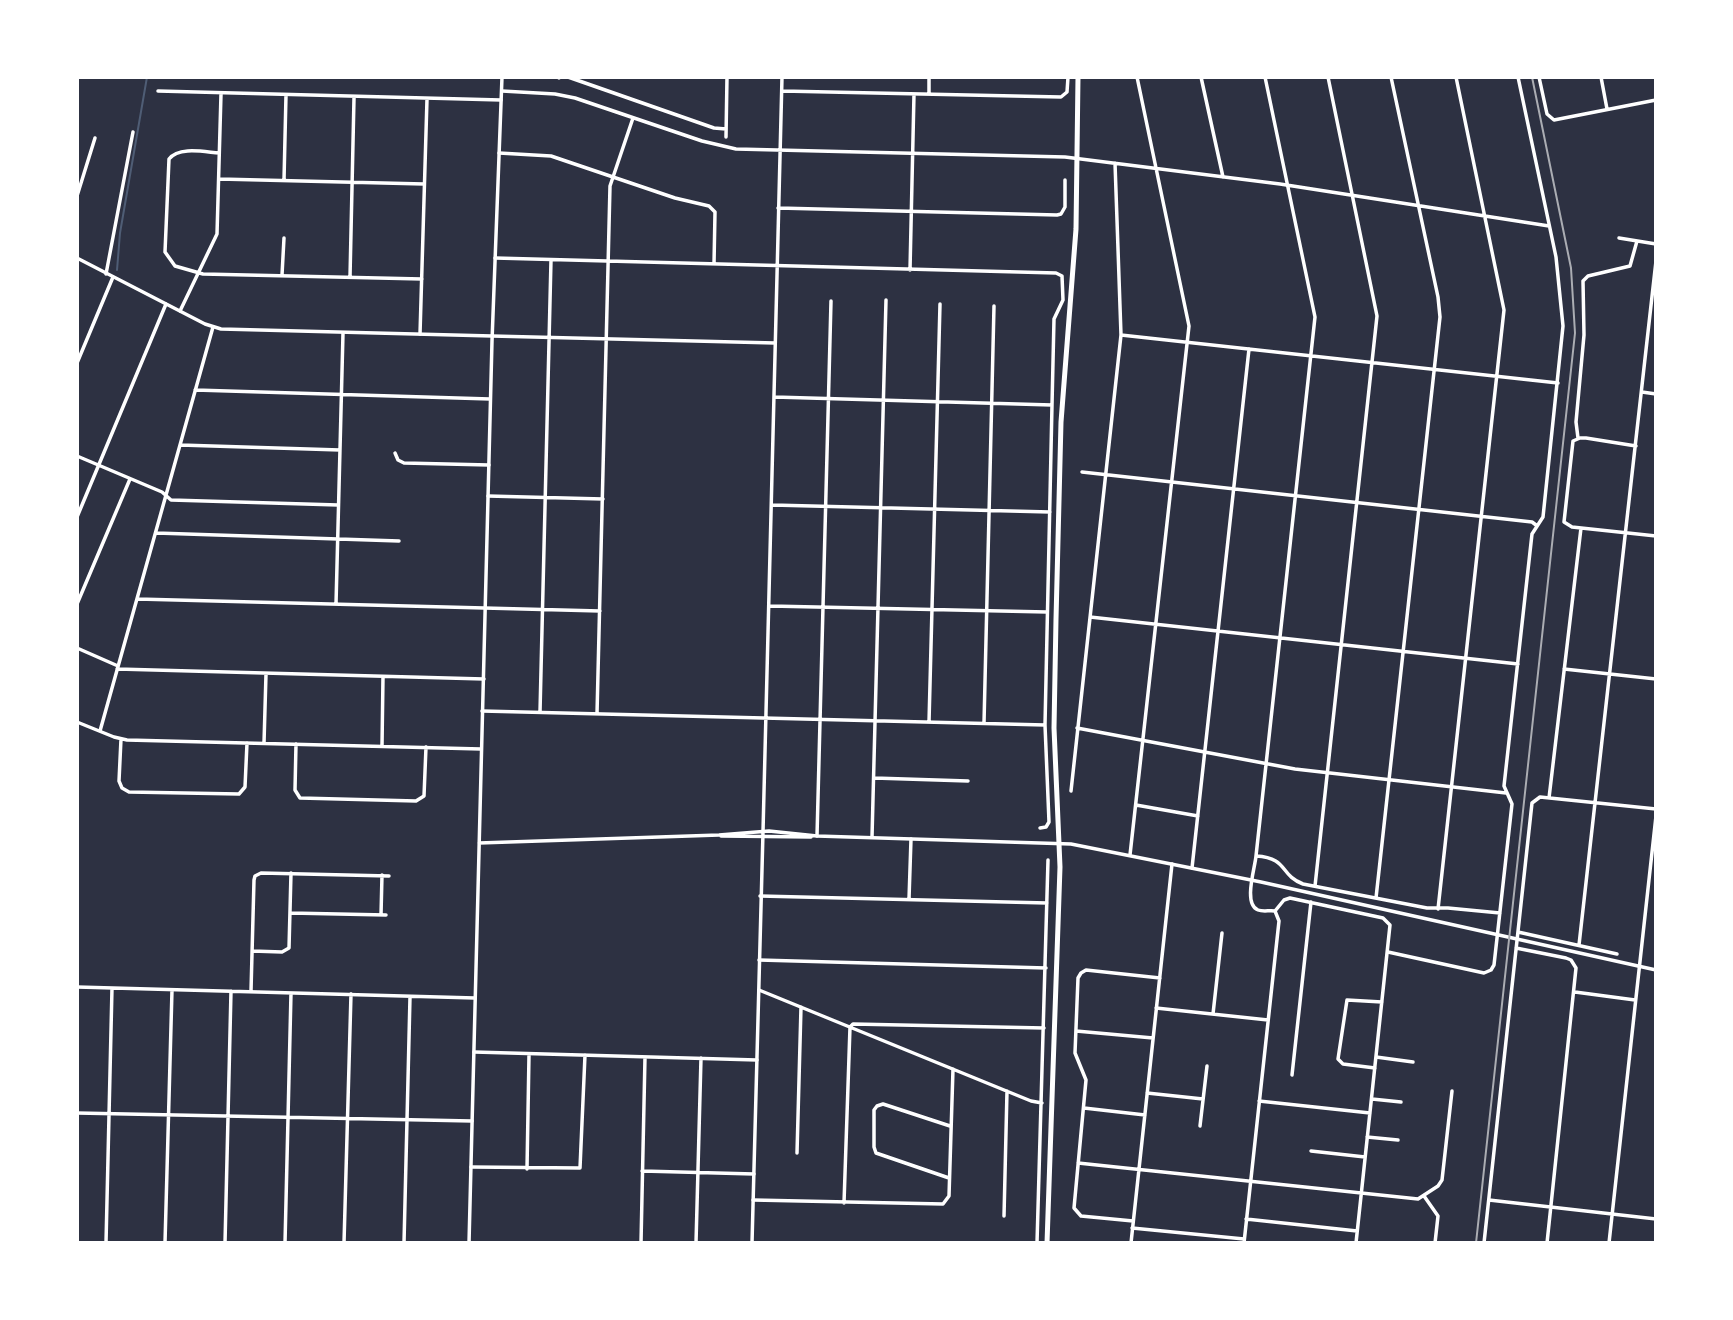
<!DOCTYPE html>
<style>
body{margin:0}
#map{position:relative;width:1733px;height:1320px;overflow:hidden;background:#2d3142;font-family:"Space Grotesk",sans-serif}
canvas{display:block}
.frame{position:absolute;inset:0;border:79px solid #fff;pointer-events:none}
</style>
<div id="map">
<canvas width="1733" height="1320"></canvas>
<div class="frame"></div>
</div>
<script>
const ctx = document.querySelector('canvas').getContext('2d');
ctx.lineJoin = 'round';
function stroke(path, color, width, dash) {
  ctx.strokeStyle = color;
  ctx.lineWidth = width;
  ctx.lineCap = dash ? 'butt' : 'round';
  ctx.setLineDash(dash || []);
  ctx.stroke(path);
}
const stream = new Path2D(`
 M 117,270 L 120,233 L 147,77`);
const minor = new Path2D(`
 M 559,77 L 559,78
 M 568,77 L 714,128 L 726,129
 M 1201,77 L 1223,177
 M 1265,77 L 1315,317 L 1256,856 C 1255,868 1243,904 1258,910 C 1263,912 1270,910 1275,911
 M 1539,77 L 1547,114 L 1554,120 L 1656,100
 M 1601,77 L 1607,109
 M 158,91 L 501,100
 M 502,91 L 555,94 L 575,98 L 702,141 L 736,149 L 1065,157 L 1280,184 L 1549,226
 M 782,91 L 1061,97 L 1067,92 L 1068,77
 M 929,94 L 929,77
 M 726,137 L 727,77
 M 219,153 C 205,152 179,146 169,159 L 165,252 L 175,266 L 203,274 L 422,279
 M 499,153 L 551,156 L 675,198 L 709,206 L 715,212 L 714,264
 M 219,179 L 424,184
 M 284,180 L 286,95
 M 77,196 L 95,138
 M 778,208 L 1057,215 L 1061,214 L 1065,207 L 1065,180
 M 1619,238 L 1656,244
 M 495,258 L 1056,273 L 1062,276 L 1063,300 L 1054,319 L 1052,405 L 1045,725 L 1049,822 L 1046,827 L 1040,828
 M 910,270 L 914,94
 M 106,274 L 133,132
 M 282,275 L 284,238
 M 350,277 L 354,98
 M 180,311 L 217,234 L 221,94
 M 420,334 L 427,99
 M 1121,335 L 1558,383
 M 492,336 L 775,343
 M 77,363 L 113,277
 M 195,390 L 490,399
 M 1642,392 L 1656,394
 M 774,397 L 1052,405
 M 1578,438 L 1576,422 L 1584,335 L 1583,281 L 1588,276 L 1630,266 L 1637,241
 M 180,445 L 340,450
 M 1636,446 L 1586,438 L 1580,438 L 1573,441 L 1564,522 L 1572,527 L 1656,536
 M 395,453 L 398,460 L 404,463 L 489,465
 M 77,456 L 162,492 L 171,500 L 338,505
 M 1082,472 L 1532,522 L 1536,525
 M 488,496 L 603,499
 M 772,505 L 1050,512
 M 77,517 L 166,304
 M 156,533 L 399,541
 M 137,599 L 600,611
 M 77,604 L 130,479
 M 336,604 L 343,333
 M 770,606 L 1047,612
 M 1090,617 L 1518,664
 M 77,648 L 118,666
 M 117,669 L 484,679
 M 1564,669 L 1656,679
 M 482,711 L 1045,725
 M 540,712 L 551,260
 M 597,714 L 610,186 L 633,118
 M 77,722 L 114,737 L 127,740 L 481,749
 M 929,722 L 940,304
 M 984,723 L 994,306
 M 1077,728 L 1295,769 L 1506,793
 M 100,731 L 213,327
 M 121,739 L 119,781 L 122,788 L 129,792 L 239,794 L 245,787 L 247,743
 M 264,743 L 266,674
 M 296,744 L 295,790 L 300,798 L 416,801 L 424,796 L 426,747
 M 382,746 L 383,677
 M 874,778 L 968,781
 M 1071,791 L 1121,335 L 1115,163
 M 1549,798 L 1581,528
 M 1136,805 L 1198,816
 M 763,832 L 782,77
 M 817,836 L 831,301
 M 872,837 L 886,300
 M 1130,855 L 1189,326 L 1137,77
 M 1256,856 C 1289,858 1279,875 1303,884 L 1427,908 L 1448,908 L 1500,913
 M 1192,868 L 1249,349
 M 1315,886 L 1377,316 L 1328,77
 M 760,896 L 1047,903
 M 1376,898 L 1440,317 L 1438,297 L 1391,77
 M 909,899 L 911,839
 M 1438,909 L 1504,310 L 1456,77
 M 1275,911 L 1284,900 L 1290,898 L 1383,918 L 1390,925 L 1356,1243
 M 290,913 L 386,915
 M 381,915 L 382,875
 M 1518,932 L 1617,954
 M 1579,945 L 1656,261
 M 1516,948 L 1566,958 L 1571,960 L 1576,968 L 1547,1243
 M 252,951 L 282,952 L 289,948 L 291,873
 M 1388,952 L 1484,973 L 1491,970 L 1494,965 L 1512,804 L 1504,786 L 1532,534 L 1543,517 L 1563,326 L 1556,257 L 1518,77
 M 759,960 L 1046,968
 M 77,987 L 475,998
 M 759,990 L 1031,1101 L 1042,1103
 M 251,991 L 254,880 L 255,876 L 261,873 L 389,876
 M 1575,992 L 1635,1000
 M 1156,1008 L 1268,1020
 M 1213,1014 L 1222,933
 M 1076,1031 L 1153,1038
 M 474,1052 L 757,1060
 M 1376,1057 L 1413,1062
 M 1375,1068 L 1343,1064 L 1338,1059 L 1347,1000 L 1382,1002
 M 1292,1075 L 1311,902
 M 1147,1093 L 1203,1099
 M 1372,1099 L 1401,1102
 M 1259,1101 L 1370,1113
 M 1084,1108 L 1145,1115
 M 77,1113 L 472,1121
 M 1200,1126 L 1207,1066
 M 1367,1137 L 1398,1140
 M 1311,1151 L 1365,1157
 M 797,1153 L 801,1007
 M 1078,1163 L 1418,1199 L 1438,1186 L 1442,1180 L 1452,1091
 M 471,1167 L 580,1168 L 585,1055
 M 527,1169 L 529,1055
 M 642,1171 L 754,1174
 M 949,1178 L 876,1153 L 874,1147 L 874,1110 L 877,1106 L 883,1104 L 950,1126
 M 1424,1196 L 1438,1216 L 1435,1243
 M 753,1200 L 943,1204 L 949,1196 L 953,1069
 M 1489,1200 L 1656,1219
 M 844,1203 L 850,1027 L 853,1024 L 1044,1028
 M 1004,1216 L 1007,1091
 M 1246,1219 L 1357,1231
 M 1133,1221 L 1081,1216 L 1074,1208 L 1086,1080 L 1075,1053 L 1078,978 L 1081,973 L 1086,970 L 1160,978
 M 1132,1228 L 1244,1239
 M 77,1243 L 88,1243
 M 106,1243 L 112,988
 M 165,1243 L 172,990
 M 225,1243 L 231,991
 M 285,1243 L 291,993
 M 344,1243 L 351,994
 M 404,1243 L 410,997
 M 641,1243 L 645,1057
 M 696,1243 L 701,1058
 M 1037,1243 L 1048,860
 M 1131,1243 L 1172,864
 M 1244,1243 L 1279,921 L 1275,911
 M 1484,1243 L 1532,803 L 1540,797 L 1656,809
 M 1609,1243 L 1656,816`);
const tertiary = new Path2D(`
 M 77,258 L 205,324 L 221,329 L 492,336
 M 721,836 L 811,837
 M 479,843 L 719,835 L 769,831 L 817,836 L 1071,844 L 1261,882 L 1656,970
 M 469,1243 L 492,341 L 502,77
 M 752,1243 L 763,832`);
const primary = new Path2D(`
 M 1047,1243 L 1060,867 L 1054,728 L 1056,619 L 1061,422 L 1076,229 L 1078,77`);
const rail = new Path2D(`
 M 1476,1243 L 1575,333 L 1571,268 L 1532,77`);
stroke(stream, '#4f5d75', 2);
stroke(minor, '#fff', 3.5);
stroke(tertiary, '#fff', 3.5);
stroke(primary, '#fff', 5);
stroke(rail, '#abadb3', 2);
</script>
